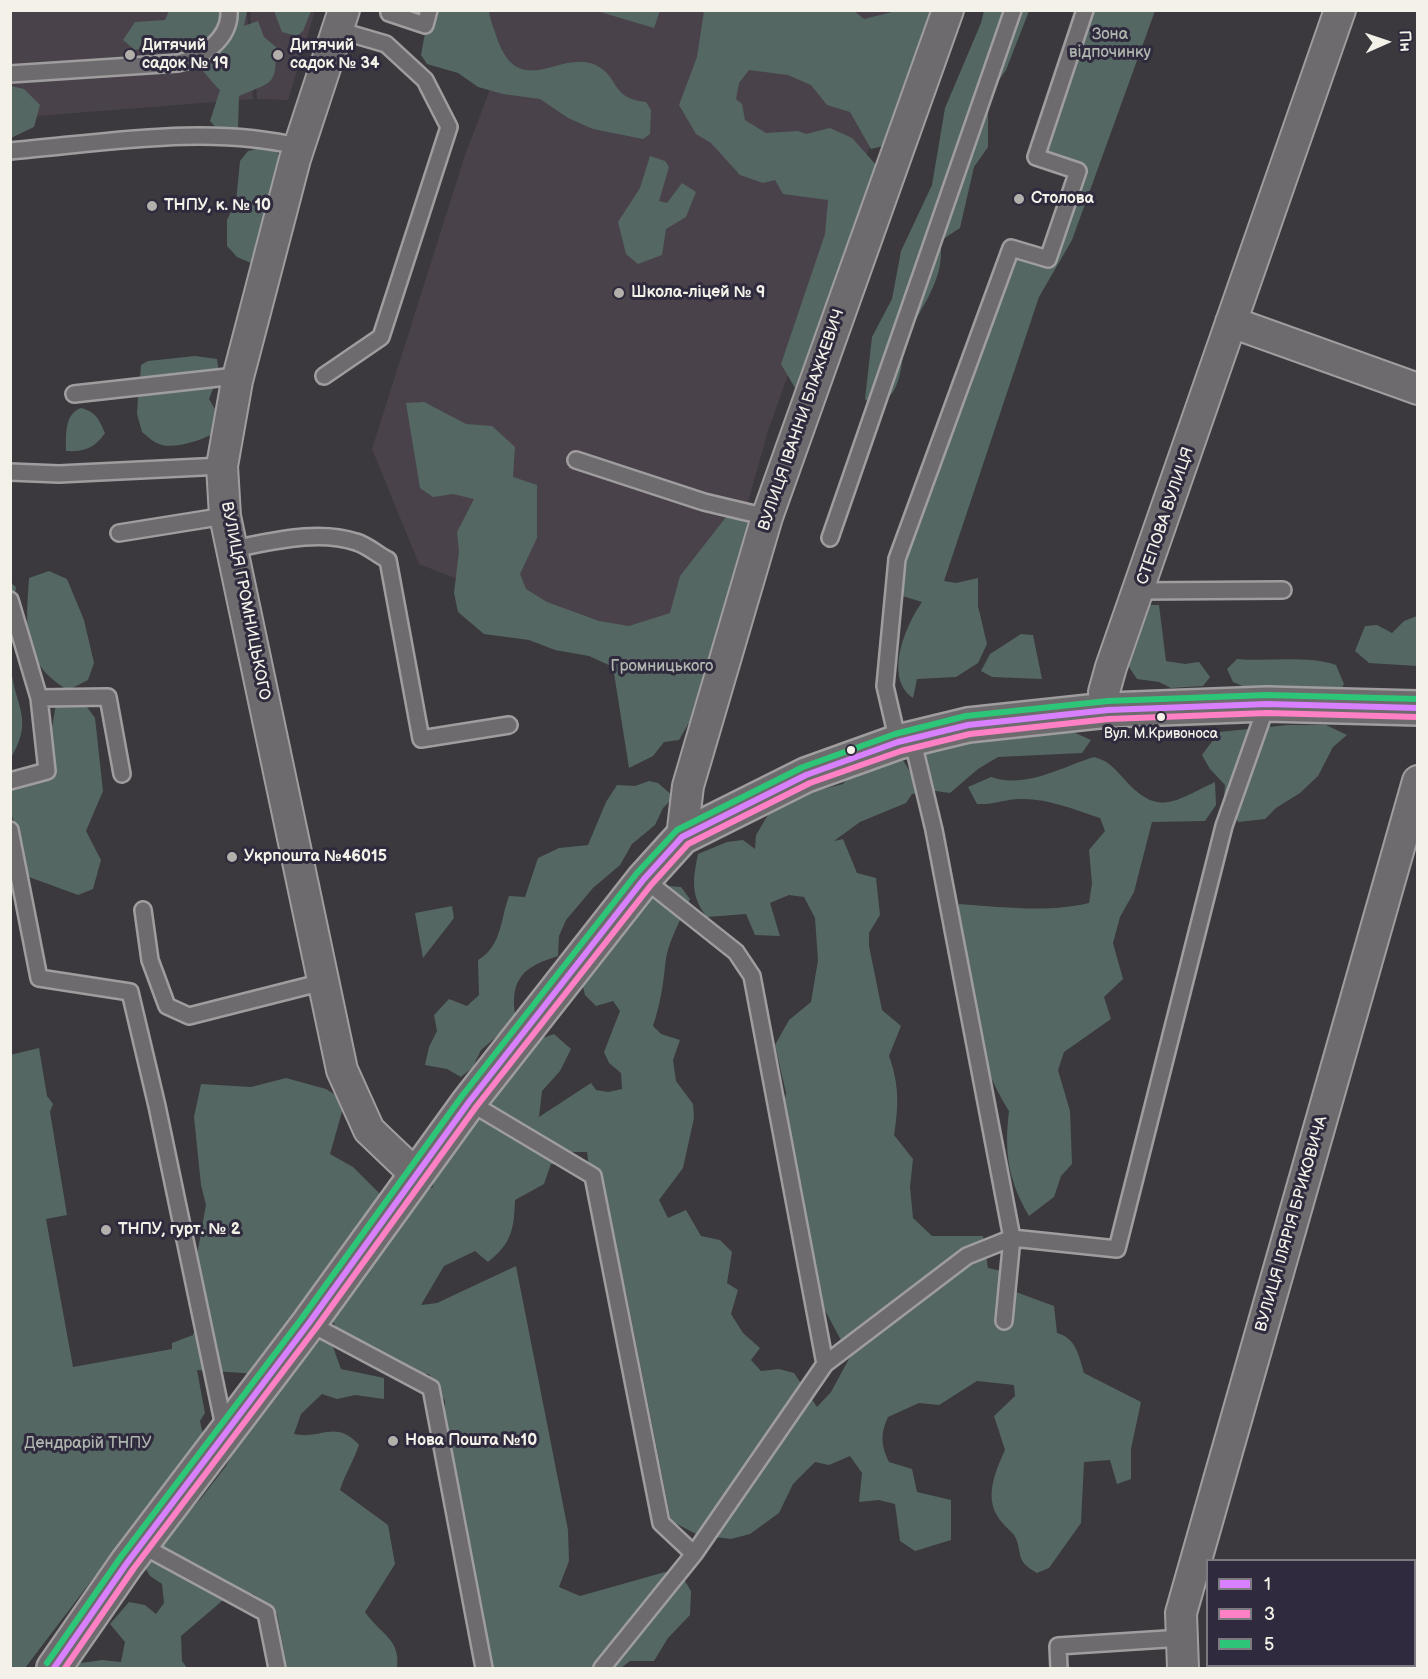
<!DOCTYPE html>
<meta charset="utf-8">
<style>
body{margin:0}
#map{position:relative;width:1428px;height:1679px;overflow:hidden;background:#3b383e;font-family:"Balsamiq Sans",sans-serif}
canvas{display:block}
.frame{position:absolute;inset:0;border:12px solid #f4f1e8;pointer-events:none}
.legend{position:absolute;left:1206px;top:1559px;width:210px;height:108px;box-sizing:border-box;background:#2f2a3d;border:2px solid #7e7a81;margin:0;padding:8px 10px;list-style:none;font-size:18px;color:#f4f1e8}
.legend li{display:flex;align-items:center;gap:12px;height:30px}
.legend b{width:30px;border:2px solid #7e7a81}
.north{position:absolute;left:1356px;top:12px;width:60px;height:60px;-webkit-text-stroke:4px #2f2a3d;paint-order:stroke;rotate:87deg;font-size:16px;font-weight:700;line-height:24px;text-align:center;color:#f4f1e8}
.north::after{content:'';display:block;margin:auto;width:21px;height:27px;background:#f4f1e8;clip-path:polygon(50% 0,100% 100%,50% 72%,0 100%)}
</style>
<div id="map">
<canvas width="1428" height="1679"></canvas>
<div class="frame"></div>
<ul class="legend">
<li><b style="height:8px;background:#d880ff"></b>1</li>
<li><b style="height:8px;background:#ff80c5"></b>3</li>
<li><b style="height:8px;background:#2dc577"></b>5</li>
</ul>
<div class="north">Пн</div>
</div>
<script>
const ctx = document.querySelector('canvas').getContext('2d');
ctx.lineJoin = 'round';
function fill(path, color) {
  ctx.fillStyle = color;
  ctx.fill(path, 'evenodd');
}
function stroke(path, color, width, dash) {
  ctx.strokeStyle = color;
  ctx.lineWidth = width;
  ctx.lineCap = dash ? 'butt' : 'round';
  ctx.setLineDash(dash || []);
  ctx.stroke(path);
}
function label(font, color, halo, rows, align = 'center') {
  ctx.font = font + ' "Balsamiq Sans",sans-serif';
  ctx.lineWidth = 6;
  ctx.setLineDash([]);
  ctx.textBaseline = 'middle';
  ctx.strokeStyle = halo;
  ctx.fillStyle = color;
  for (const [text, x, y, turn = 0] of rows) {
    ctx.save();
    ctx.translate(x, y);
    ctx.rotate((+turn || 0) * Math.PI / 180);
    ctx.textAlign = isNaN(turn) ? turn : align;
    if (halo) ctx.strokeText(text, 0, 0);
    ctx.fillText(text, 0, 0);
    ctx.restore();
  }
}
const built = new Path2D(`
 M 11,11 L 247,11 L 253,99 L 11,118 Z
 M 250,11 L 315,11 L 288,100 L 257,99 Z
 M 447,11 L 918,11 L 768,431 L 711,633 L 625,645 L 419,564 L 372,449 L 465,155 L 494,79 Z`);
const green = new Path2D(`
 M 169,11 L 247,11 L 244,26 L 258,21 L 264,37 L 276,47 C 276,86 274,81 239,96 L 238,130 L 226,139 L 210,121 L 220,90 C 204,75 191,49 168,46 C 158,44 145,48 135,50 L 123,40 L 135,22 L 165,20 Z
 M 274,11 L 274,10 L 311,11 L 303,31 L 297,36 L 282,32 Z
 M 429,11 L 489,11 C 490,21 495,31 498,41 C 520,99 559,51 593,64 C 621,75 608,98 646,102 L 651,110 L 650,134 L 643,139 L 593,129 L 568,118 L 540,99 L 503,94 L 478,87 L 458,73 L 427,64 L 421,55 Z
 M 597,11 L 660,10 L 660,11 L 654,28 Z
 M 704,11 L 854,11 L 864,19 L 896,11 L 940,11 L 887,145 L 871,149 L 850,112 L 827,105 L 811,85 L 788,75 L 749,70 L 739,83 L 736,99 L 742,104 L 745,120 L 766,133 L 798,131 L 806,134 L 830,128 L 852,138 L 878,167 L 798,393 L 781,364 L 825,234 L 828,200 L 783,194 L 775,180 L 763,183 L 740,175 L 711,143 L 696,134 L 679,105 L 697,57 Z
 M 984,11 L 1029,11 L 1006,70 L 988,96 L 988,147 L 974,167 L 960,228 L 940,241 C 945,267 932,292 919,314 C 915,321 909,328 907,334 C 900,359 905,405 869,403 L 865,399 L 872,337 L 892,299 L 901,251 L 932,185 L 945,108 L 981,23 Z
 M 1089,11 L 1155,11 L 1072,240 L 1039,297 L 944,581 L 956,583 L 978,578 L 978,606 L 987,644 L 978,663 L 956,677 L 917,679 L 913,698 C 883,677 906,625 922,602 L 896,594 L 899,565 L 1012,250 L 1050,259 L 1079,170 L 1041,153 Z
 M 11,86 L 24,89 L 40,105 L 34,127 L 11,138 Z
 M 272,145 L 286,165 L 271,255 L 251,263 L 237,257 L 227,246 L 227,220 L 236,202 L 240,161 L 248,151 Z
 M 650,156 L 665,161 L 669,167 L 659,201 L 667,203 L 682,183 L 696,192 L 686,217 L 666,229 L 662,255 L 638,264 L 626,254 L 618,222 L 640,188 Z
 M 195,356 L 217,359 L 219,374 L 209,399 L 216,411 L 216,432 C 203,440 174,450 159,444 C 153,442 147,436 142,432 L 137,414 L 138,397 L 147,392 L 140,379 L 141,365 L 148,361 Z
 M 424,402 L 466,424 L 492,426 L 515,447 L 513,477 L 537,485 L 537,538 L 520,574 L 526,589 L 547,602 L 599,621 L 629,626 L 670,613 L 680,576 L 730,512 L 753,522 L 699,705 L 679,740 L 664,742 L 653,756 L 629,768 L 613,667 L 589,656 L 555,650 L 529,640 L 484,634 L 458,612 L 454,593 L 459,551 L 457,532 L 474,499 L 453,494 L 433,497 L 420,488 L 406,403 Z
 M 81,408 C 96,412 99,419 105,433 C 95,448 84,452 66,451 C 66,436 64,414 81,408 Z
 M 49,571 L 67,579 L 84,620 L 94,663 L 88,680 L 68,690 C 21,663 26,625 29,578 Z
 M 11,583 L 16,587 C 11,613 9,639 11,666 C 14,707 35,717 11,758 Z
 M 1150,605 L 1159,605 L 1166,661 L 1185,664 L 1199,662 L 1210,677 L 1203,686 L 1171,688 L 1159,682 L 1137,679 L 1125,661 L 1137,628 Z
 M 1417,616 L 1417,666 L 1369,663 L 1355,651 L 1365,626 L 1377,625 L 1392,633 L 1404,621 Z
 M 1021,634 L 1033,635 L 1042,679 L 992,677 L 981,671 L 990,654 Z
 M 1237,659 C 1270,662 1305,655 1336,665 L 1344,684 L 1336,699 L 1254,691 L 1233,682 L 1227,669 Z
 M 84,703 L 95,718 L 103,791 L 86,831 L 101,860 L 93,889 L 78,895 L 29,877 L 11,812 L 10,773 L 53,757 L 51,733 L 56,704 Z
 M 1288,725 L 1326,725 L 1347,735 L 1333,747 L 1318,776 L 1300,793 L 1276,808 L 1265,819 L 1238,822 L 1224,798 L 1225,785 L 1210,769 L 1202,755 L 1219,732 Z
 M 1062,727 L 1091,740 L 1082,753 L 998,757 L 978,769 L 950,793 L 936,791 L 912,794 L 906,803 L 860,822 L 834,841 L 843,839 L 857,873 L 876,878 L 880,915 L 869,933 L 869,946 L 882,1010 L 901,1026 L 889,1056 C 899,1083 899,1106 894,1135 L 913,1159 L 910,1187 L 913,1218 L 932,1236 L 983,1236 L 988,1268 L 1002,1271 L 1005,1288 L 1054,1306 L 1057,1333 C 1076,1338 1079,1356 1084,1373 L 1141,1402 L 1131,1449 L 1131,1479 L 1117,1484 L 1110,1460 L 1084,1462 L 1081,1523 L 1049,1568 L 1037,1573 C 1013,1560 1024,1552 1014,1535 C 1009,1529 1002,1524 998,1517 C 984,1496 996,1470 1005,1450 L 994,1416 L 1015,1396 L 1014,1385 L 977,1381 L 939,1405 L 919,1403 L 888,1417 C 880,1434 881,1446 889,1462 L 912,1469 L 917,1492 L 951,1500 L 951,1540 L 915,1551 L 900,1541 L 895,1504 L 879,1500 L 859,1502 L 862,1473 L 850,1456 L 829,1465 L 815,1462 L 793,1484 L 779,1513 L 750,1534 L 731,1539 L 698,1535 L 671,1521 L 626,1292 L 617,1257 L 600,1249 L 587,1152 L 570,1152 L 551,1144 L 565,1166 L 551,1164 L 544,1184 L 515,1200 C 514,1229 512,1243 488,1262 L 475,1251 L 444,1266 L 421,1305 L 437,1303 L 516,1266 L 568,1530 L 569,1561 L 559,1587 L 580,1596 L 665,1572 L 685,1581 L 691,1591 L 690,1615 L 668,1638 L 654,1661 L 630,1661 L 621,1668 L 491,1668 L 445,1418 L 445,1401 L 429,1374 L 414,1375 L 342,1337 L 333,1322 L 363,1266 L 421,1192 L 433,1187 L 431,1176 L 468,1126 L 489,1109 L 511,1069 L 537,1040 L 554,1034 L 571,1049 L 560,1071 L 542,1091 L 539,1117 L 591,1083 L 596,1090 L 608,1092 L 622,1089 L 621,1073 L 609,1063 L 604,1052 L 620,1011 L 613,1001 L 596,1006 L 585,995 L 581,979 L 617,934 L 630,924 L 658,891 L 669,886 L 681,887 L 690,899 C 681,920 667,942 665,966 C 663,987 660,1005 653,1026 L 661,1034 L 680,1040 L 673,1060 L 676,1081 L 693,1104 L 694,1118 L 683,1168 L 659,1200 L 668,1218 L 686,1210 L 701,1236 L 720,1240 L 732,1252 L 727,1283 L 738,1290 L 731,1314 L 743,1333 L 760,1348 L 751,1360 L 761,1371 L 779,1369 L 794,1373 L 817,1407 L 831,1392 L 850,1357 L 820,1301 L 809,1254 L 793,1146 L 783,1112 L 786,1093 L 775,1045 L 789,1020 L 811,1002 L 818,960 L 815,918 L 804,897 L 789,895 L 770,903 L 780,936 L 755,935 L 746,914 L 707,917 C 690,896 693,879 698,854 L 727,842 L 743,840 L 755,849 L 756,835 L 771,810 L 815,791 L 843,784 L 856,769 L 901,757 L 912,775 L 919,763 L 917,751 Z
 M 1094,757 C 1109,761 1114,768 1124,779 C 1159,818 1174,801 1215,782 L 1216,805 L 1205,821 L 1152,822 L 1134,892 L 1120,917 L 1113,943 L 1123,979 L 1104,997 L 1111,1019 L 1064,1052 L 1058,1070 L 1070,1111 L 1072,1164 L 1061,1176 L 1054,1197 L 1029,1216 C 1008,1180 1004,1152 1009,1111 C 990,1082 981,1048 964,1017 L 975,999 C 966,970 951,933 959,904 C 1001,907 1049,913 1089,903 L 1092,884 L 1089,850 L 1105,831 L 1100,818 C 1076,810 1049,799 1023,799 C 1008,798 994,805 977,804 L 968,787 L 991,777 C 1025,789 1062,767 1094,757 Z
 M 649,781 L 658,783 L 674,797 L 663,808 L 655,825 L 632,844 L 620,865 L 593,888 L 566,920 L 559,936 L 558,956 C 525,966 510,978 515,1014 L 504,1030 L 481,1050 L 473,1067 L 461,1077 L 447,1069 L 425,1065 L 429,1047 L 437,1031 L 434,1015 L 449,999 L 467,1006 L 479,995 L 478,960 C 502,946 500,920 509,896 L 525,897 L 538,858 L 559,848 L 588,845 L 606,802 L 617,785 L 635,786 Z
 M 452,906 L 454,918 L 423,958 L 415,913 Z
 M 39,1048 L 47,1096 L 53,1104 L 50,1112 L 67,1215 L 46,1219 L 73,1367 L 172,1349 L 172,1343 L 193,1335 L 203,1304 L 197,1255 L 206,1205 L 201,1185 L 194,1117 L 201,1084 L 251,1087 L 286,1078 L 326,1089 L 345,1101 L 330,1154 L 353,1167 L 384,1198 L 257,1374 L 197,1370 L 205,1413 L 200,1421 L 203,1434 L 25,1668 L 10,1668 L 10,1055 Z
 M 322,1338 L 333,1347 L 341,1369 L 384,1378 L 384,1399 L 355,1395 L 337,1399 L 322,1394 L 301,1414 L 294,1434 C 322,1440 335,1419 359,1445 C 353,1462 345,1474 340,1490 L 388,1525 L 395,1564 L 365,1612 C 380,1634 401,1639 397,1668 L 287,1668 L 277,1614 L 253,1594 L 222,1601 L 181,1636 L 182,1661 L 187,1668 L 73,1668 L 74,1664 L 102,1660 L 121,1662 L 125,1642 L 110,1624 L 129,1602 L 145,1605 L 156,1614 L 164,1603 L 162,1584 L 150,1576 L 143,1564 L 202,1497 L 226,1466 L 239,1441 Z`);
const service = new Path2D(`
 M 389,13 L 425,25 L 429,10
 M 10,74 L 178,63 C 202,58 231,39 229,10
 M 10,151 C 103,143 209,124 300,147
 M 324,376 L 381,337 L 449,127 L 425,80 L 386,44 L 338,30
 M 74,394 L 227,377 L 237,381
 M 576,460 L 704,502 L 767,517
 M 10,472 L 59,474 L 222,466
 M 119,533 L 225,516
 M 830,538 L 1013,10
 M 232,549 C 271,542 317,529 356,542 C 367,545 378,555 388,560 L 421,739 L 509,725
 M 1140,591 L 1283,590
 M 10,600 L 39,698 L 47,771 L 10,781
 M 39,698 L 108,697 L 122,774
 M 912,738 L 934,830 L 1012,1238 L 1004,1321
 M 898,742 L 885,686 L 897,559 L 1011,248 L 1048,259 L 1078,171 L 1036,157 L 1085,10
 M 10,830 L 39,978 L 130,992 L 157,1106 L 225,1431
 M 644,879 L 736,952 L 752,976 L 825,1364
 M 143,910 L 150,960 L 167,1006 L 189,1016 L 323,982
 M 469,1102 L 593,1176 L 661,1523 L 694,1554
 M 309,1323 L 431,1388 L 484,1668
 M 141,1545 L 266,1613 L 277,1668
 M 602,1668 L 694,1554 L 825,1364 L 967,1256 L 1012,1238 L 1117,1249 L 1224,826 L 1267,704
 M 1059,1668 L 1058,1646 L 1182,1638`);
const minor = new Path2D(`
 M 344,10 L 295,159 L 237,381 L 222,466 L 225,516 L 342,1070 L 369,1130 L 416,1175
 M 1231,322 L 1418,389
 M 1108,710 L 1104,692 L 1111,667 L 1340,10
 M 682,837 L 688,786 L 767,517 L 948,10
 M 1183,1668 L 1181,1613 L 1418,781`);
const primary = new Path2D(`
 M 54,1668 L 127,1563 L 309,1323 L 469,1102 L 644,879 L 682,837 L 806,775 L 898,742 L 968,725 L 1108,710 L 1267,704 L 1418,708`);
const bus1 = new Path2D(`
 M 54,1668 L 127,1563 L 309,1323 L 469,1102 L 644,879 L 682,837 L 806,775 L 898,742 L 968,725 L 1108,710 L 1267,704 L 1418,708`);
const bus2 = new Path2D(`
 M 65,1668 L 134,1568 L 316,1328 L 476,1107 L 651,885 L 688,844 L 810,783 L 901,751 L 970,734 L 1109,719 L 1267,713 L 1418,717`);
const bus3 = new Path2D(`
 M 47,1663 L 120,1558 L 302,1318 L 462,1096 L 637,873 L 677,830 L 803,767 L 895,734 L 966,716 L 1108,701 L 1267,695 L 1418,699`);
const markers = [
 [130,55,6,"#b3b0ac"],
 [278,55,6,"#b3b0ac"],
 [1019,199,6,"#b3b0ac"],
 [152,206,6,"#b3b0ac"],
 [619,293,6,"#b3b0ac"],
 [1161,717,5,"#f4f1e8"],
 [851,750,5,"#f4f1e8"],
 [232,857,6,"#b3b0ac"],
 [106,1230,6,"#b3b0ac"],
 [393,1441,6,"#b3b0ac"]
];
const busNames = [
 ["Вул. М.Кривоноса",1161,734]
];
const parkNames = [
 ["Зона",1110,35],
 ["відпочинку",1110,53],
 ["Громницького",662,667],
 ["Дендрарій ТНПУ",88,1444]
];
const poiNames = [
 ["Дитячий",142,46],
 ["садок № 19",142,64],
 ["Дитячий",290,46],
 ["садок № 34",290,64],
 ["Столова",1031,199],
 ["ТНПУ, к. № 10",164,206],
 ["Школа-ліцей № 9",631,293],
 ["Укрпошта №46015",244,857],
 ["ТНПУ, гурт. № 2",118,1230],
 ["Нова Пошта №10",405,1441]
];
const streetNames = [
 ["ВУЛИЦЯ ІВАННИ БЛАЖКЕВИЧ",802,420,-71],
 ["СТЕПОВА ВУЛИЦЯ",1166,516,-71],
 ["ВУЛИЦЯ ГРОМНИЦЬКОГО",245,601,79],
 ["ВУЛИЦЯ ІЛЯРІЯ БРИКОВИЧА",1292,1224,-74]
];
fill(built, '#4a424a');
fill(green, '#546763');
stroke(service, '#9f9d9e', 20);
stroke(minor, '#9f9d9e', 34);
stroke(primary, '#9f9d9e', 38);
stroke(service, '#6d6b6d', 15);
stroke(minor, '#6d6b6d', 30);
stroke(primary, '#6d6b6d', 33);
stroke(bus1, '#d880ff', 6);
stroke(bus2, '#ff80c5', 6);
stroke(bus3, '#2dc577', 6);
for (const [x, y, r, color] of markers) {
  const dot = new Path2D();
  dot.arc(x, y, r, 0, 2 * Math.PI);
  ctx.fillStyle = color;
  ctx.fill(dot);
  stroke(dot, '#2f2a3d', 2);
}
label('14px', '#f4f1e8', '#2f2a3d', busNames);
label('16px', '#aeb6af', '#2f2a3d', parkNames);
label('bold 16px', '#f4f1e8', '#2f2a3d', poiNames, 'left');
label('16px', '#f4f1e8', '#2f2a3d', streetNames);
</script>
